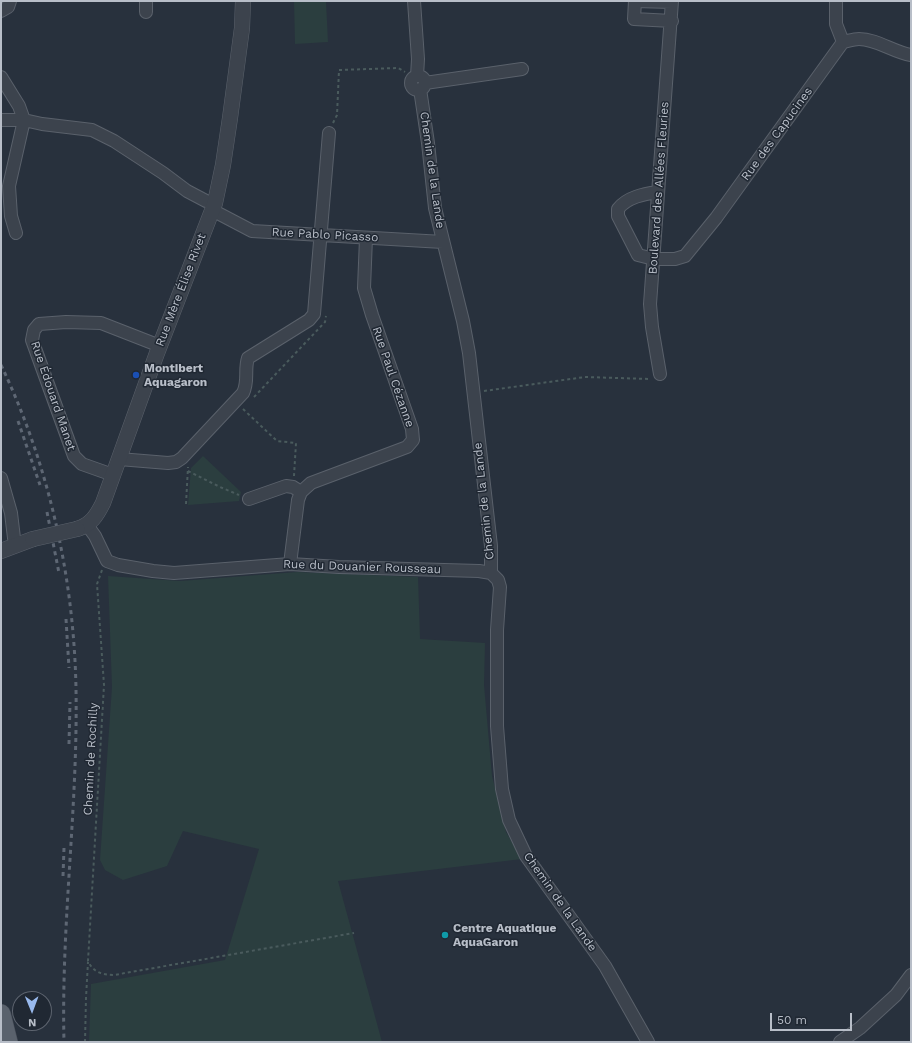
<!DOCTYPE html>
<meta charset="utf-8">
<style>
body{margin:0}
#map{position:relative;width:912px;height:1043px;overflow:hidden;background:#28313d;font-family:"Work Sans",sans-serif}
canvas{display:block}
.frame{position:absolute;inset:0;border:2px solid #b8bec8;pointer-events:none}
.north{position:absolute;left:12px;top:991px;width:40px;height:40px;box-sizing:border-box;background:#202833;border:1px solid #5d646f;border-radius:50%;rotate:179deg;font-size:11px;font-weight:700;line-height:16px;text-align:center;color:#b8bec8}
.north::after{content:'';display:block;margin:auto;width:14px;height:18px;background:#98b9ed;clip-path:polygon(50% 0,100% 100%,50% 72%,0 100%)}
.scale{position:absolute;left:770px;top:1013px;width:82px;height:18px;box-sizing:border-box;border:2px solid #b8bec8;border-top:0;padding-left:5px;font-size:12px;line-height:14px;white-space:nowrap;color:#b8bec8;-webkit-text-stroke:3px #202833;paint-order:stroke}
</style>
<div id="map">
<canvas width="912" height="1043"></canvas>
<div class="frame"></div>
<div class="north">N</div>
<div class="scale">50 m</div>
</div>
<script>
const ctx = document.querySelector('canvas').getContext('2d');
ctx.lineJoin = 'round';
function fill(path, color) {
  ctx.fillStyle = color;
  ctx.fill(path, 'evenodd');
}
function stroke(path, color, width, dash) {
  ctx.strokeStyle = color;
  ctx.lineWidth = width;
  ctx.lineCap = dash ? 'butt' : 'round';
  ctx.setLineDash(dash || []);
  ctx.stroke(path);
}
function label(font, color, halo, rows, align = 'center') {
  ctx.font = font + ' "Work Sans",sans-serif';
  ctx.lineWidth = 3;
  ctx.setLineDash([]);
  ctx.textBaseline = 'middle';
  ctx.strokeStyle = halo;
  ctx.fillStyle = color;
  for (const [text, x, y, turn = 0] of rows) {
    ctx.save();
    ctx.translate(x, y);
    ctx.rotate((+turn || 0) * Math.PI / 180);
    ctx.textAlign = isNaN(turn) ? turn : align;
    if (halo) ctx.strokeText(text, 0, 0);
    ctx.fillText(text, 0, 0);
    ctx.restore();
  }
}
const green = new Path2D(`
 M 294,1 L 326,1 L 328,42 L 295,44 Z
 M 203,456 L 241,492 L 239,501 L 188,505 L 191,468 Z
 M 297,572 L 418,577 L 420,639 L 485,643 L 484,685 L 492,776 L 506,832 L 522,859 L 338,881 L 382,1042 L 89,1042 L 91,984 L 225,960 L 259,849 L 183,831 L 167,866 L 123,880 L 105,870 L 100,860 L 112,687 L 108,576 L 180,581 Z`);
const path = new Path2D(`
 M 333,123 L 337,115 L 339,70 L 398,68 L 405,72
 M 484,391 L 585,377 L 650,379
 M 254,397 L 325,322 L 326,316
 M 243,409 L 277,441 L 296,443 L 294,476
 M 188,471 L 220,487 L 239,495
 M 186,504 L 188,467
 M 102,570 L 97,584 L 104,685 L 88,961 C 93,972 102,975 114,975 L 354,933
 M 85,1042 L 86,998 L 88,962`);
const minor = new Path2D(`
 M 414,1 L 418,59 L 417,76
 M 836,1 L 836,24 L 843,42
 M 1,11 L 8,7 L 10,1
 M 146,12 L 146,1
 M 672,21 L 634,19 L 635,1 L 672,2
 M411 83a7 7 0 1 1 14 0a7 7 0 1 1-14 0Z
 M 1,77 L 19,106 L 24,120 L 9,186 L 11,216 L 16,233
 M 425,83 L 522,69
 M 420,89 L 428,143 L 435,208 L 463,321 L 469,353 L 491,546 L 491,573 L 498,580 L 500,587 L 497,630 L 497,726 L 502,789 L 509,820 L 526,856 L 605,966 L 648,1042
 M 1,120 L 24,120 L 42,124 L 92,130 L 114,141 L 163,173 L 187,191 L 206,201 L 215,203
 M 658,192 C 644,194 627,197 618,209 L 618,216 L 638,255 L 654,259 L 675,259 L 685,256 L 716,218 L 843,42 C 848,41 854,39 859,39 C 877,39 893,52 911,55
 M 212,210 L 252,231 L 443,242
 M 660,374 L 652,327 L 650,304 L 672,1
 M 119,459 L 168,463 L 176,462 L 182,458 L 243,393 C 249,381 244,370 248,358 L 309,320 L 314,314 L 329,133
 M 113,475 L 82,464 L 74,456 L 32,340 L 34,330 L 39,324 L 66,322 L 101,323 L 160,346
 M 1,478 L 11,513 L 14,538 L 18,544
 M 249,499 L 286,486 L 293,487 L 301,492
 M 87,525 L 95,536 L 107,561 L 118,565 L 153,571 L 174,573 L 290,564 L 339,567 L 479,571 L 491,573
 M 290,564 L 298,500 L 301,492 L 311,483 L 407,447 L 413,440 L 412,429 L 372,315 L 364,288 L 366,238
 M 840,1042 L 860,1028 L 896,995 L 911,975`);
const tertiary = new Path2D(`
 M 77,529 C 91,525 97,515 103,503 L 157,353 L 215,203 L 223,165 L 230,118 L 242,28 L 243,1
 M 1,551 L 33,539`);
const primary = new Path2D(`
 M 1,1014 L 8,1042`);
const rail = new Path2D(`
 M 1,365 C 49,465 74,578 76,689 C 78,807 61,924 64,1042
 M 18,421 L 40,485
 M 47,512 L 59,573
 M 66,619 L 69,668
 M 69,744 L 70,702
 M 63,876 L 64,848`);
const tertiaryBridge = new Path2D(`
 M 33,539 L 77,529`);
const markers = [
 [136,375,4,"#1a4fb4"],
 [445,935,4,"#0f9aa8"]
];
const streetNames = [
 ["Rue des Capucines",777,134,-54],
 ["Chemin de la Lande",432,170,82],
 ["Boulevard des Allées Fleuries",659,188,-86],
 ["Rue Pablo Picasso",325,235,3],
 ["Rue Mère Élise Rivet",181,290,-69],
 ["Rue Paul Cézanne",393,377,71],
 ["Rue Édouard Manet",53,396,71],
 ["Chemin de la Lande",484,501,-96],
 ["Rue du Douanier Rousseau",362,567,2],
 ["Chemin de Rochilly",91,759,-87],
 ["Chemin de la Lande",560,902,55]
];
const poiNames = [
 ["Montibert",144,368],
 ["Aquagaron",144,382],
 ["Centre Aquatique",453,928],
 ["AquaGaron",453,942]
];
fill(green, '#2b3e3f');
stroke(minor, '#5a616b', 14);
stroke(tertiary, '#5a616b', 16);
stroke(primary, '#454c57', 20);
stroke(path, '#4a5b5d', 2, [3, 3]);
stroke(minor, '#3c434d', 12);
stroke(tertiary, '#3c434d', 15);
stroke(primary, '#5a626d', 19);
stroke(rail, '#5e6774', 3, [4, 4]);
stroke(tertiaryBridge, '#5a616b', 16, []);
stroke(tertiaryBridge, '#3c434d', 15);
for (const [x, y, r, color] of markers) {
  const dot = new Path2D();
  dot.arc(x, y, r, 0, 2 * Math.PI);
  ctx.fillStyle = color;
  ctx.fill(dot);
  stroke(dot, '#202833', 1.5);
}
label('12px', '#b8bec8', '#202833', streetNames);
label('bold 12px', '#b8bec8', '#202833', poiNames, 'left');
</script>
